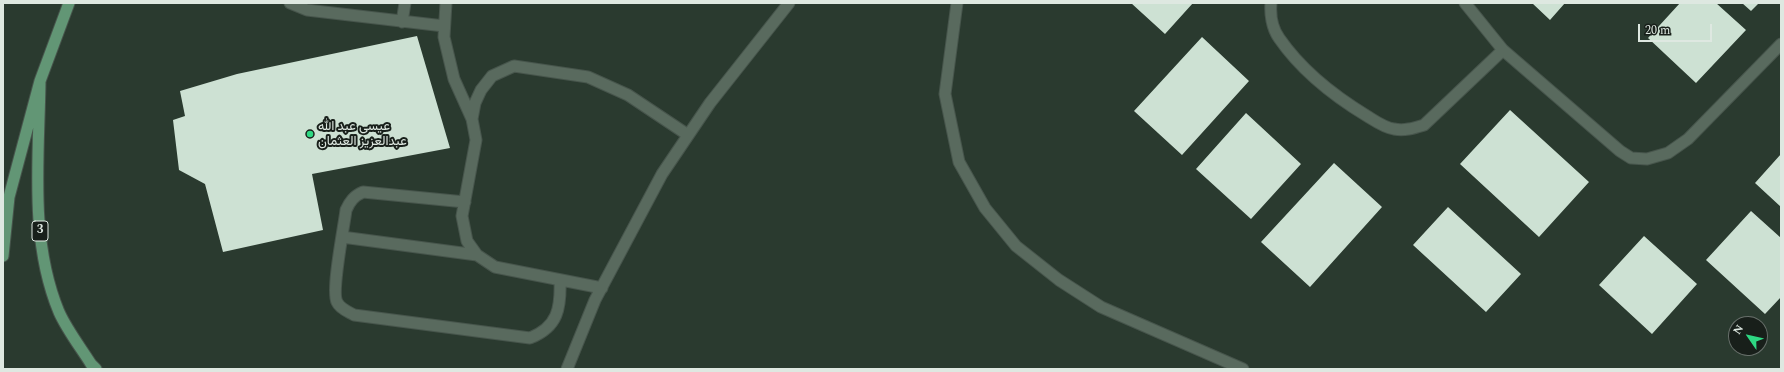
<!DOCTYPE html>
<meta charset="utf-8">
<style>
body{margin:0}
#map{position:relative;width:1784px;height:372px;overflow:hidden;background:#2a3a2f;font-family:Spectral,serif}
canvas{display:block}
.frame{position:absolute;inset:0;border:4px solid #dee8e1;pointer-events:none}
.north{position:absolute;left:1728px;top:316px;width:40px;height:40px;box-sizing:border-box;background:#181f1a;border:1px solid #676f6a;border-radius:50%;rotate:304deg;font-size:11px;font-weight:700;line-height:16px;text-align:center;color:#dee8e1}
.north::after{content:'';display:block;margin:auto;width:14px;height:18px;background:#2ed883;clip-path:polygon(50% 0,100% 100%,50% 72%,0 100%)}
.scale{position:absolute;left:1638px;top:24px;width:74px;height:18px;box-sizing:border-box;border:2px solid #dee8e1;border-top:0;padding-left:5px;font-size:12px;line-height:14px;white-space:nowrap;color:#dee8e1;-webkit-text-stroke:3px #181f1a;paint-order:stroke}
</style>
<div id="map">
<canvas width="1784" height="372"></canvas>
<div class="frame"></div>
<div class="north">N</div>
<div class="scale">20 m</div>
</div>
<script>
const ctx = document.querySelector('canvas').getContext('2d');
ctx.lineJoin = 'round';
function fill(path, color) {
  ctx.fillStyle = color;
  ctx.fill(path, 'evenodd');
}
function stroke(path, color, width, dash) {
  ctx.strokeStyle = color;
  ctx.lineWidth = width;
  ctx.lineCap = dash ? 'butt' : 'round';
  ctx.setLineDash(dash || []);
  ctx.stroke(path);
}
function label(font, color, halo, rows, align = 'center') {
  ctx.font = font + ' Spectral,Vazirmatn,serif';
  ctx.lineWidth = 4;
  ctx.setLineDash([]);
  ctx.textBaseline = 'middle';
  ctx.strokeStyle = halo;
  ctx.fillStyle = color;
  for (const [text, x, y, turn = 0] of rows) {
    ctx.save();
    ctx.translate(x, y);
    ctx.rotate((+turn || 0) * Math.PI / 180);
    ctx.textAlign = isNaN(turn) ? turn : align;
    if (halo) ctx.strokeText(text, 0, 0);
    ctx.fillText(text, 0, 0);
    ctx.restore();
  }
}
const building = new Path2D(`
 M 1131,3 L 1193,3 L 1165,34 Z
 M 1532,3 L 1565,3 L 1550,20 Z
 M 1680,3 L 1716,3 L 1746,30 L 1696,83 L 1648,38 Z
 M 1742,3 L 1759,3 L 1751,11 Z
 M 417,36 L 450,148 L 312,174 L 323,230 L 223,252 L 205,184 L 179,170 L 173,120 L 185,116 L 180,91 L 237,74 Z
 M 1202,37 L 1249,81 L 1182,155 L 1134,111 Z
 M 1510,110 L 1589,182 L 1539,237 L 1460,164 Z
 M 1246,113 L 1301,164 L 1251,219 L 1196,169 Z
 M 1781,154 L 1781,207 L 1755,183 Z
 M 1334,163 L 1382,207 L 1310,287 L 1261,242 Z
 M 1448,207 L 1521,274 L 1486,312 L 1413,245 Z
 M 1751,211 L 1781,238 L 1781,297 L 1765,314 L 1706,260 Z
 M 1644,236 L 1697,284 L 1652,334 L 1599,285 Z`);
const service = new Path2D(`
 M 290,3 L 307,10 L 444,26
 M 446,3 L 444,37 L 454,79 L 472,119 L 476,140 L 462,216 L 467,241 L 477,255 L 495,267 L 602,288
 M 957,3 L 945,94 L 959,162 L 985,208 L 1016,246 L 1059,280 L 1101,307 L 1243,369
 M 402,22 L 405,3
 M 472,119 L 475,103 L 481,90 L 492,76 L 514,66 L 588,77 L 628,95 L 688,135
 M 465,202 L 363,192 C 354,196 350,201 346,210 C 344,227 331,291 337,302 C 340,309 349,312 354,315 L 530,338 C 558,327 561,308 560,280
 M 342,237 L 477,255
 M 567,369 L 595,300 L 662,174 L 710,103 L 789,3`);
const minor = new Path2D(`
 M 1271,3 C 1270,14 1272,28 1279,38 C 1301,70 1334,96 1367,116 C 1375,121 1385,128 1394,129 C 1405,131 1414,128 1424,125 L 1503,50
 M 1465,3 L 1503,50 L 1620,151 L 1631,158 L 1647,159 L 1668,153 L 1688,139 L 1781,44`);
const primary = new Path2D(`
 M 40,81 C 39,158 29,240 59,312 C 67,330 81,348 91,364 L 96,369
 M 3,256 L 9,197 L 40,81 L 69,3`);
const markers = [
 [310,134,4,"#2ed883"]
];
const shields = [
 [40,231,16]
];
const shieldNames = [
 ["3",40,231]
];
const poiNames = [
 ["عيسى عبد الله",318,127],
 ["عبدالعزيز العثمان",318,142]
];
fill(building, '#cde1d3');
stroke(service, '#47554c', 13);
stroke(minor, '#47554c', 13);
stroke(primary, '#47554c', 13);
stroke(service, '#596a5e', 11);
stroke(minor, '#596a5e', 11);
stroke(primary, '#629675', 11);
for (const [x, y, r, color] of markers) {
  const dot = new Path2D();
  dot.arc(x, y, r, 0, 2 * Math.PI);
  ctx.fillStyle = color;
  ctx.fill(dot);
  stroke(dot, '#181f1a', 1.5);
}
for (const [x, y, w] of shields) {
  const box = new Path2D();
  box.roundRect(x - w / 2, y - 10, w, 20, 3);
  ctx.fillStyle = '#181f1a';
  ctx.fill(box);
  stroke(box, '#dee8e1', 1);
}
label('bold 12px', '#dee8e1', null, shieldNames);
label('13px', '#dee8e1', '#181f1a', poiNames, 'left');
</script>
